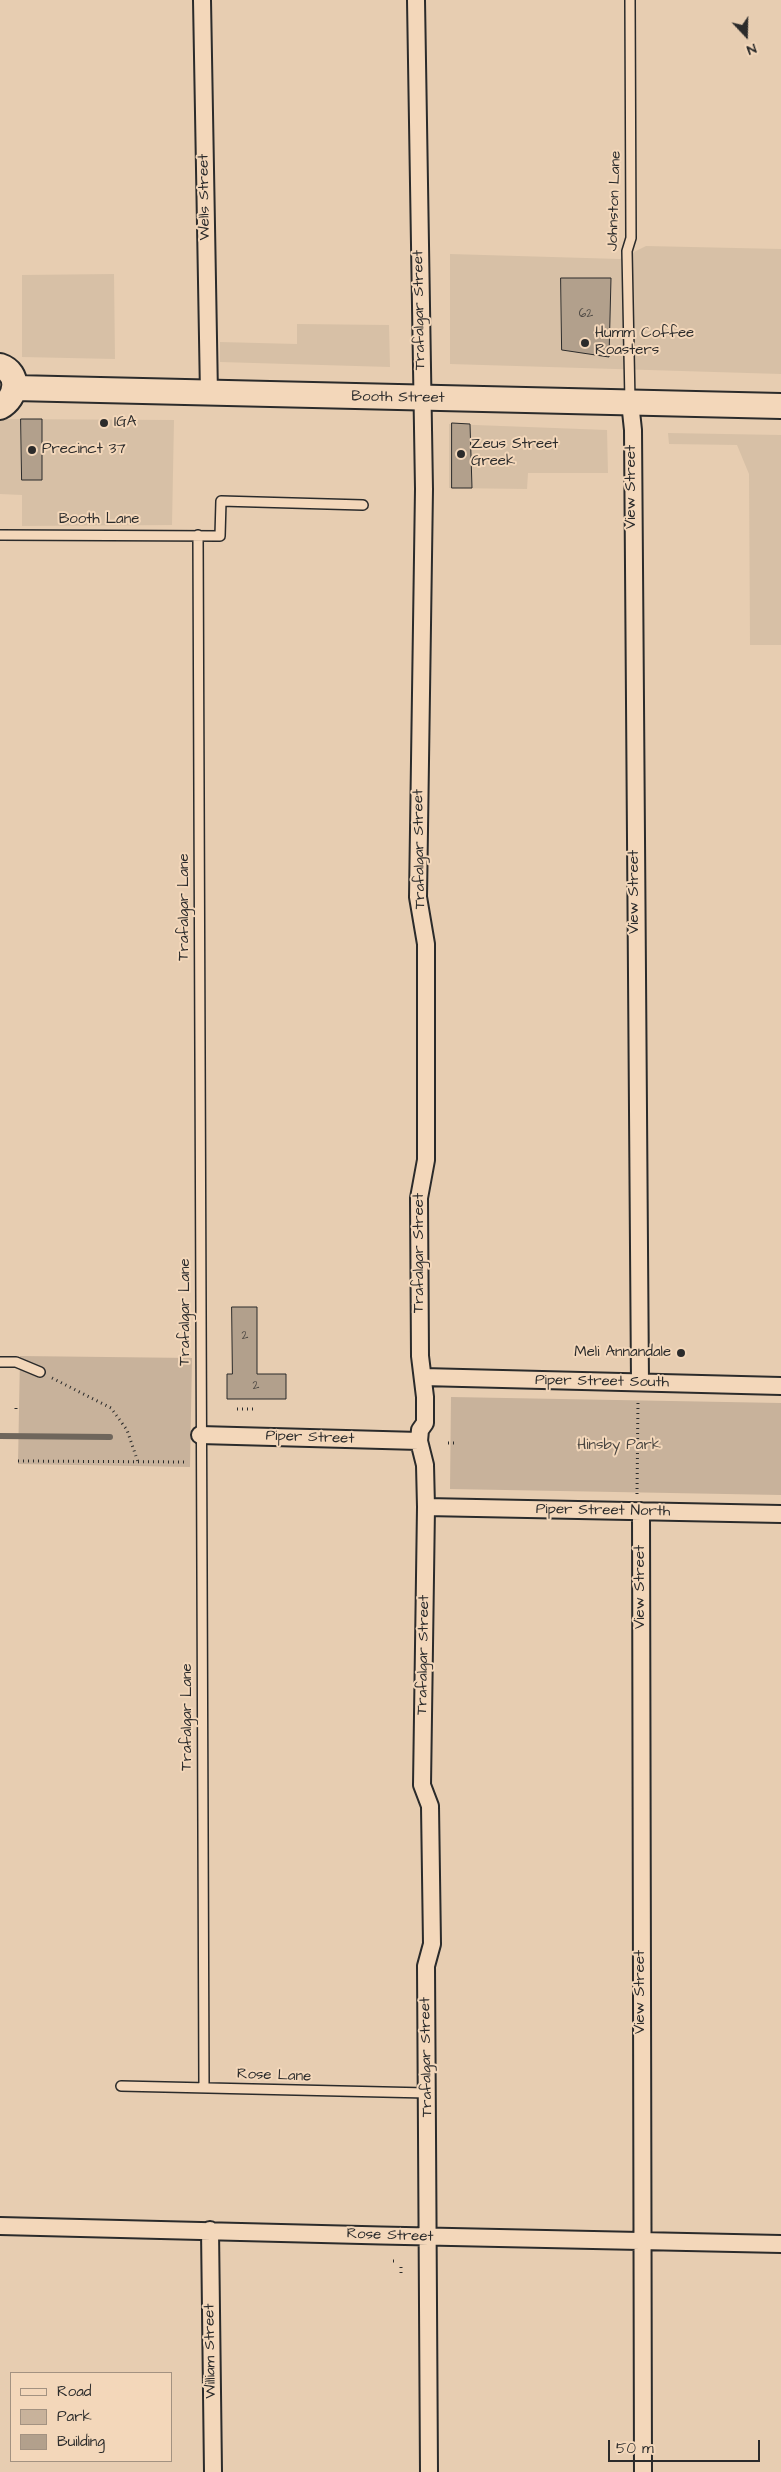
<!DOCTYPE html>
<style>
body{margin:0}
#map{position:relative;width:781px;height:2472px;overflow:hidden;background:#e7cdb1;font-family:"Architects Daughter",sans-serif}
canvas{display:block}
.legend{position:absolute;left:10px;top:2372px;width:162px;height:90px;box-sizing:border-box;background:#f3d7ba;border:1px solid #a39281;margin:0;padding:6px 9px;list-style:none;font-size:15px;color:#2b2b2b}
.legend li{display:flex;align-items:center;gap:10px;height:25px}
.legend b{width:25px;border:1px solid #a39281}
.north{position:absolute;left:721px;top:10px;width:50px;height:50px;-webkit-text-stroke:4px #f3d7ba;paint-order:stroke;rotate:159deg;font-size:14px;font-weight:700;line-height:20px;text-align:center;color:#2b2b2b}
.north::after{content:'';display:block;margin:auto;width:18px;height:22px;background:#2b2b2b;clip-path:polygon(50% 0,100% 100%,50% 72%,0 100%)}
.scale{position:absolute;left:608px;top:2440px;width:152px;height:22px;box-sizing:border-box;border:2px solid #2b2b2b;border-top:0;padding-left:6px;font-size:15px;line-height:18px;white-space:nowrap;color:#2b2b2b;-webkit-text-stroke:4px #f3d7ba;paint-order:stroke}
</style>
<div id="map">
<canvas width="781" height="2472"></canvas>
<ul class="legend">
<li><b style="height:6px;background:#f3d7ba"></b>Road</li>
<li><b style="height:14px;background:#c8b29b"></b>Park</li>
<li><b style="height:14px;background:#b2a08c"></b>Building</li>
</ul>
<div class="north">N</div>
<div class="scale">50 m</div>
</div>
<script>
const ctx = document.querySelector('canvas').getContext('2d');
ctx.lineJoin = 'round';
function fill(path, color) {
  ctx.fillStyle = color;
  ctx.fill(path, 'evenodd');
}
function stroke(path, color, width, dash) {
  ctx.strokeStyle = color;
  ctx.lineWidth = width;
  ctx.lineCap = dash ? 'butt' : 'round';
  ctx.setLineDash(dash || []);
  ctx.stroke(path);
}
function label(font, color, halo, rows, align = 'center') {
  ctx.font = font + ' "Architects Daughter",sans-serif';
  ctx.lineWidth = 4;
  ctx.setLineDash([]);
  ctx.textBaseline = 'middle';
  ctx.strokeStyle = halo;
  ctx.fillStyle = color;
  for (const [text, x, y, turn = 0] of rows) {
    ctx.save();
    ctx.translate(x, y);
    ctx.rotate((+turn || 0) * Math.PI / 180);
    ctx.textAlign = isNaN(turn) ? turn : align;
    if (halo) ctx.strokeText(text, 0, 0);
    ctx.fillText(text, 0, 0);
    ctx.restore();
  }
}
const built = new Path2D(`
 M 646,246 L 781,249 L 781,374 L 450,364 L 450,254 L 620,259 Z
 M 114,274 L 115,359 L 22,357 L 22,275 Z
 M 297,324 L 389,325 L 390,367 L 220,362 L 220,342 L 297,344 Z
 M 0,419 L 174,420 L 172,525 L 22,526 L 22,495 L 0,494 Z
 M 449,424 L 607,430 L 608,473 L 528,473 L 527,489 L 449,488 Z
 M 668,433 L 781,435 L 781,645 L 750,645 L 749,474 L 737,445 L 669,444 Z`);
const green = new Path2D(`
 M 20,1356 L 192,1358 L 190,1467 L 18,1464 Z
 M 451,1397 L 781,1403 L 781,1495 L 450,1489 Z`);
const stream = new Path2D(`
 M 0,1436 L 110,1437`);
const building = new Path2D(`
 M 561,278 L 611,278 L 609,357 L 562,350 Z
 M 21,419 L 42,419 L 42,480 L 22,480 Z
 M 452,423 L 470,424 L 472,488 L 452,488 Z
 M 232,1307 L 257,1307 L 257,1374 L 286,1374 L 286,1399 L 227,1399 L 227,1374 L 232,1374 Z`);
const path = new Path2D(`
 M 52,1378 L 111,1408 L 127,1430 L 138,1462
 M 16,1409 L 16,1404
 M 237,1409 L 253,1409
 M 448,1443 L 456,1443
 M 18,1461 L 187,1462
 M 637,1494 L 638,1400
 M 393,2261 L 397,2261
 M 401,2267 L 401,2273`);
const lane = new Path2D(`
 M 630,402 L 627,251 L 631,238 L 630,0
 M 0,535 L 220,536 L 221,501 L 363,505
 M 198,535 L 204,2088
 M 0,1362 L 16,1362 L 40,1372
 M 121,2086 L 427,2093`);
const street = new Path2D(`
 M 202,0 L 209,394
 M 416,0 L 424,489 L 418,897 L 426,944 L 426,1160 L 419,1198 L 420,1356 L 425,1397 L 425,1423 L 420,1430 L 419,1441 L 425,1465 L 426,1507 L 422,1785 L 430,1806 L 432,1944 L 426,1966 L 429,2472
 M 630,402 L 633,430 L 640,1382
 M 423,1377 L 781,1386
 M 200,1435 L 419,1441
 M 426,1507 L 781,1514
 M 641,1511 L 643,2472
 M 0,2226 C 260,2233 521,2239 781,2244
 M 210,2230 L 213,2472`);
const secondary = new Path2D(`
 M 0,366 C 21,373 17,398 0,407
 M 15,388 L 781,406`);
const markers = [
 [585,343,5,"#2b2b2b"],
 [104,423,5,"#2b2b2b"],
 [32,450,5,"#2b2b2b"],
 [461,454,5,"#2b2b2b"],
 [681,1353,5,"#2b2b2b"]
];
const numberNames = [
 ["62",586,314],
 ["2",245,1336],
 ["2",256,1386]
];
const streetNames = [
 ["Wells Street",205,197,-91],
 ["Johnston Lane",615,201,-88],
 ["Trafalgar Street",420,310,-91],
 ["Booth Street",398,398,1],
 ["View Street",632,487,-90],
 ["Booth Lane",99,520],
 ["Trafalgar Street",420,849,-91],
 ["View Street",635,892,-90],
 ["Trafalgar Lane",185,907,-90],
 ["Trafalgar Street",420,1253,-90],
 ["Trafalgar Lane",186,1312,-90],
 ["Piper Street South",602,1382,1],
 ["Piper Street",310,1438,2],
 ["Piper Street North",603,1511,1],
 ["View Street",641,1587,-90],
 ["Trafalgar Street",424,1655,-89],
 ["Trafalgar Lane",188,1717,-90],
 ["View Street",641,1992,-90],
 ["Trafalgar Street",427,2057,-91],
 ["Rose Lane",274,2076,2],
 ["Rose Street",390,2236,2],
 ["William Street",211,2351,-91]
];
const poiNames = [
 ["Humm Coffee",595,334],
 ["Roasters",595,351],
 ["IGA",114,423],
 ["Zeus Street",471,445],
 ["Greek",471,462],
 ["Precinct 37",42,450],
 ["Meli Annandale",671,1353,"right"]
];
const parkNames = [
 ["Hinsby Park",619,1446]
];
fill(built, '#d7c0a6');
fill(green, '#c8b29b');
stroke(stream, '#6f665c', 6);
fill(building, '#b2a08c');
stroke(building, '#2b2b2b', 1);
stroke(lane, '#2b2b2b', 12);
stroke(street, '#2b2b2b', 20);
stroke(secondary, '#2b2b2b', 28);
stroke(path, '#2b2b2b', 3, [1, 4]);
stroke(lane, '#f3d7ba', 9);
stroke(street, '#f3d7ba', 16);
stroke(secondary, '#f3d7ba', 24);
for (const [x, y, r, color] of markers) {
  const dot = new Path2D();
  dot.arc(x, y, r, 0, 2 * Math.PI);
  ctx.fillStyle = color;
  ctx.fill(dot);
  stroke(dot, '#f3d7ba', 2);
}
label('12px', '#4d4843', null, numberNames);
label('15px', '#2b2b2b', '#f3d7ba', streetNames);
label('15px', '#2b2b2b', '#f3d7ba', poiNames, 'left');
label('15px', '#4a4641', '#f3d7ba', parkNames);
</script>
